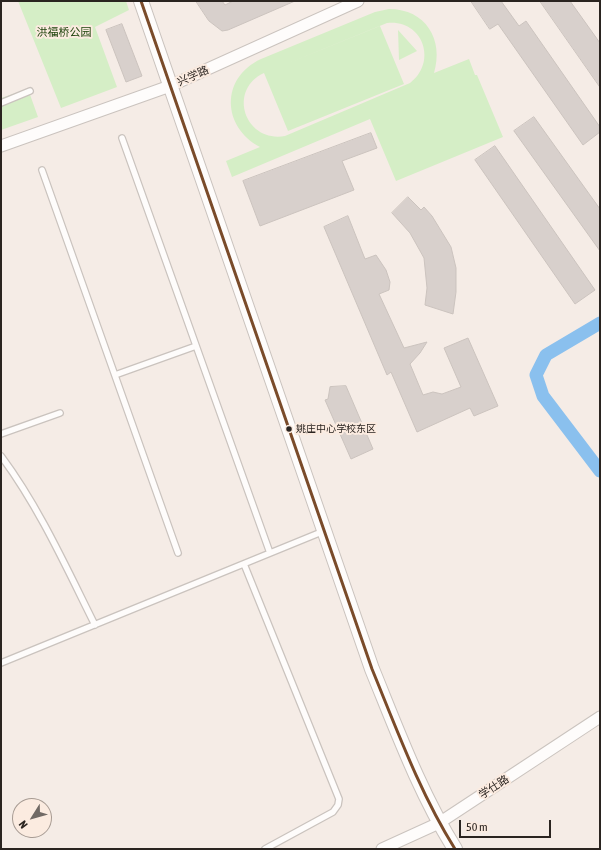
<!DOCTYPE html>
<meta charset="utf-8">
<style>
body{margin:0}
#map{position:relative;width:601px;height:850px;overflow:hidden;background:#f5ece6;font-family:"Asap Condensed",sans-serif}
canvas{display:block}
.frame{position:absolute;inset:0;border:2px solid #2a2420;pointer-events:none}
.north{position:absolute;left:12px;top:798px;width:40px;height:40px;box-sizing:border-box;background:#fbebe0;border:1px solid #a79b93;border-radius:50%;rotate:233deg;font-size:11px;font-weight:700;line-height:16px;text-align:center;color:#2a2420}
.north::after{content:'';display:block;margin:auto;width:14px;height:18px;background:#716a65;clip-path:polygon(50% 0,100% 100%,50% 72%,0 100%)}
.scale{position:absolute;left:459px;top:820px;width:92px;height:18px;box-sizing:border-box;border:2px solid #2a2420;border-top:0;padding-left:5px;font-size:12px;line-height:14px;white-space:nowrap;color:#2a2420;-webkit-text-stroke:3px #fbebe0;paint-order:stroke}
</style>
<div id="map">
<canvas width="601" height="850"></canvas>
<div class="frame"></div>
<div class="north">N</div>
<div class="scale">50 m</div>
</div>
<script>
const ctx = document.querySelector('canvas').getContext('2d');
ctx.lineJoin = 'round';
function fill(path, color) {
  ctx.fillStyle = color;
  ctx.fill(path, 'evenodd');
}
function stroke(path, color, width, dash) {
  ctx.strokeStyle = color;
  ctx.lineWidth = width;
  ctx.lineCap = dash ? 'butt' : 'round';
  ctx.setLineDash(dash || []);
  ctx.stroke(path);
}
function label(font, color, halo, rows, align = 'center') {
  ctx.font = font + ' "Asap Condensed","Noto Sans SC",sans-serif';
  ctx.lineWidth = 4;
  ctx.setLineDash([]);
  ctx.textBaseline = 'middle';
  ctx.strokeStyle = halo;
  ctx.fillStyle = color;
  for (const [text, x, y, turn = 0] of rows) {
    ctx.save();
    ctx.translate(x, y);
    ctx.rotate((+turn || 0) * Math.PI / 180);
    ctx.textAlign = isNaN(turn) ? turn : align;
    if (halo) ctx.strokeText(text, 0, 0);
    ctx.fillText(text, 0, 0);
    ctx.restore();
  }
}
const green = new Path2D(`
 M 18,1 L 126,1 L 129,10 L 95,27 L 117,87 L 61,108 Z
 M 389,9 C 426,9 444,40 434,73 L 469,59 L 475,75 L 477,75 L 503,137 L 396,181 L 370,119 L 232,177 L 226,161 L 260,147 C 222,127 220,78 261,59 L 375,12 ZM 387,23 C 423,19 438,62 410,83 L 285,136 C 245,143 227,90 264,73 L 288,131 L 404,84 L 380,26 L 274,69 Z
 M 398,30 L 417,51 L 399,60 Z
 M 28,89 L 38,117 L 1,130 L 1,98 Z`);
const canal = new Path2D(`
 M 600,323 L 546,355 L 536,375 L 543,396 L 600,471`);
const building = new Path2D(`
 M 196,1 L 222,1 L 225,5 L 233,1 L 295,1 L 228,30 L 222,31 L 209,21 Z
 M 471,1 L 501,1 L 519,26 L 526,21 L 600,127 L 600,132 L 583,145 L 498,24 L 490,29 Z
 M 540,1 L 570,1 L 600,43 L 600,87 Z
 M 122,24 L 142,76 L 126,82 L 106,30 Z
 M 534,117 L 600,209 L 600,251 L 514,131 Z
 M 371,133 L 377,148 L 342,161 L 354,190 L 260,226 L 243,181 Z
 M 495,146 L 595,290 L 575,304 L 475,160 Z
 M 408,197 L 421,210 L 424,207 L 432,216 L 451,247 L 456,268 L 456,292 L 453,314 L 425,305 L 427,288 L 424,258 L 410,233 L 392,213 Z
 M 348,216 L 365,259 L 376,255 L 386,270 L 390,282 L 389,290 L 379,294 L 404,348 L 427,342 L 420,353 L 410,364 L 423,395 L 433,392 L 442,394 L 461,387 L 444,348 L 468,338 L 498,406 L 474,416 L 470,408 L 417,432 L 391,372 L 387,375 L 324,227 Z
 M 346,386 L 373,449 L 351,459 L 325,400 L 328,399 L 330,387 Z`);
const service = new Path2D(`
 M 1,103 L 30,91
 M 122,138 L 270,553
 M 42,170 L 178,553
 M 115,375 L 196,346
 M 1,434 L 60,413
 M 1,456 C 39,507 66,567 95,625
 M 244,564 L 339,799 L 338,805 L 333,812 L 265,849
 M 1,663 L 324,531`);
const minor = new Path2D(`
 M 1,146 L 170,86 L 358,1
 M 382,849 L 439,823 L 600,717`);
const tertiary = new Path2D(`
 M 141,1 L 372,669 C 397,730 420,793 455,849`);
const bus1 = new Path2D(`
 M 141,1 L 372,669 C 397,730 420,793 455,849`);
const markers = [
 [289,429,3.5,"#2a2420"]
];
const busNames = [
 ["姚庄中心学校东区",296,429]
];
const parkNames = [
 ["洪福桥公园",64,33]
];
const streetNames = [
 ["兴学路",193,76,-24],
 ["学仕路",494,787,-33]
];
fill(green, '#d5eec6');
stroke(canal, '#8ac0ee', 13);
fill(building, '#d8d0cc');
stroke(building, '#cbc3be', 1);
stroke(service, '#cac3be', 8);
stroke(minor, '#cac3be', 13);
stroke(tertiary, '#cac3be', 16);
stroke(service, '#fefcfb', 5.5);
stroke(minor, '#fefcfb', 11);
stroke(tertiary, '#fefcfb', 14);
stroke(bus1, '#7a4b2a', 3);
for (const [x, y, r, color] of markers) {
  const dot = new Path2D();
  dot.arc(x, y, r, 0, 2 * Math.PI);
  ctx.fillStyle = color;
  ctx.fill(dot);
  stroke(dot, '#fbebe0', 1.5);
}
label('10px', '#2a2420', '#fbebe0', busNames, 'left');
label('11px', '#173e05', '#fbebe0', parkNames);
label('11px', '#2a2420', '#fbebe0', streetNames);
</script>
